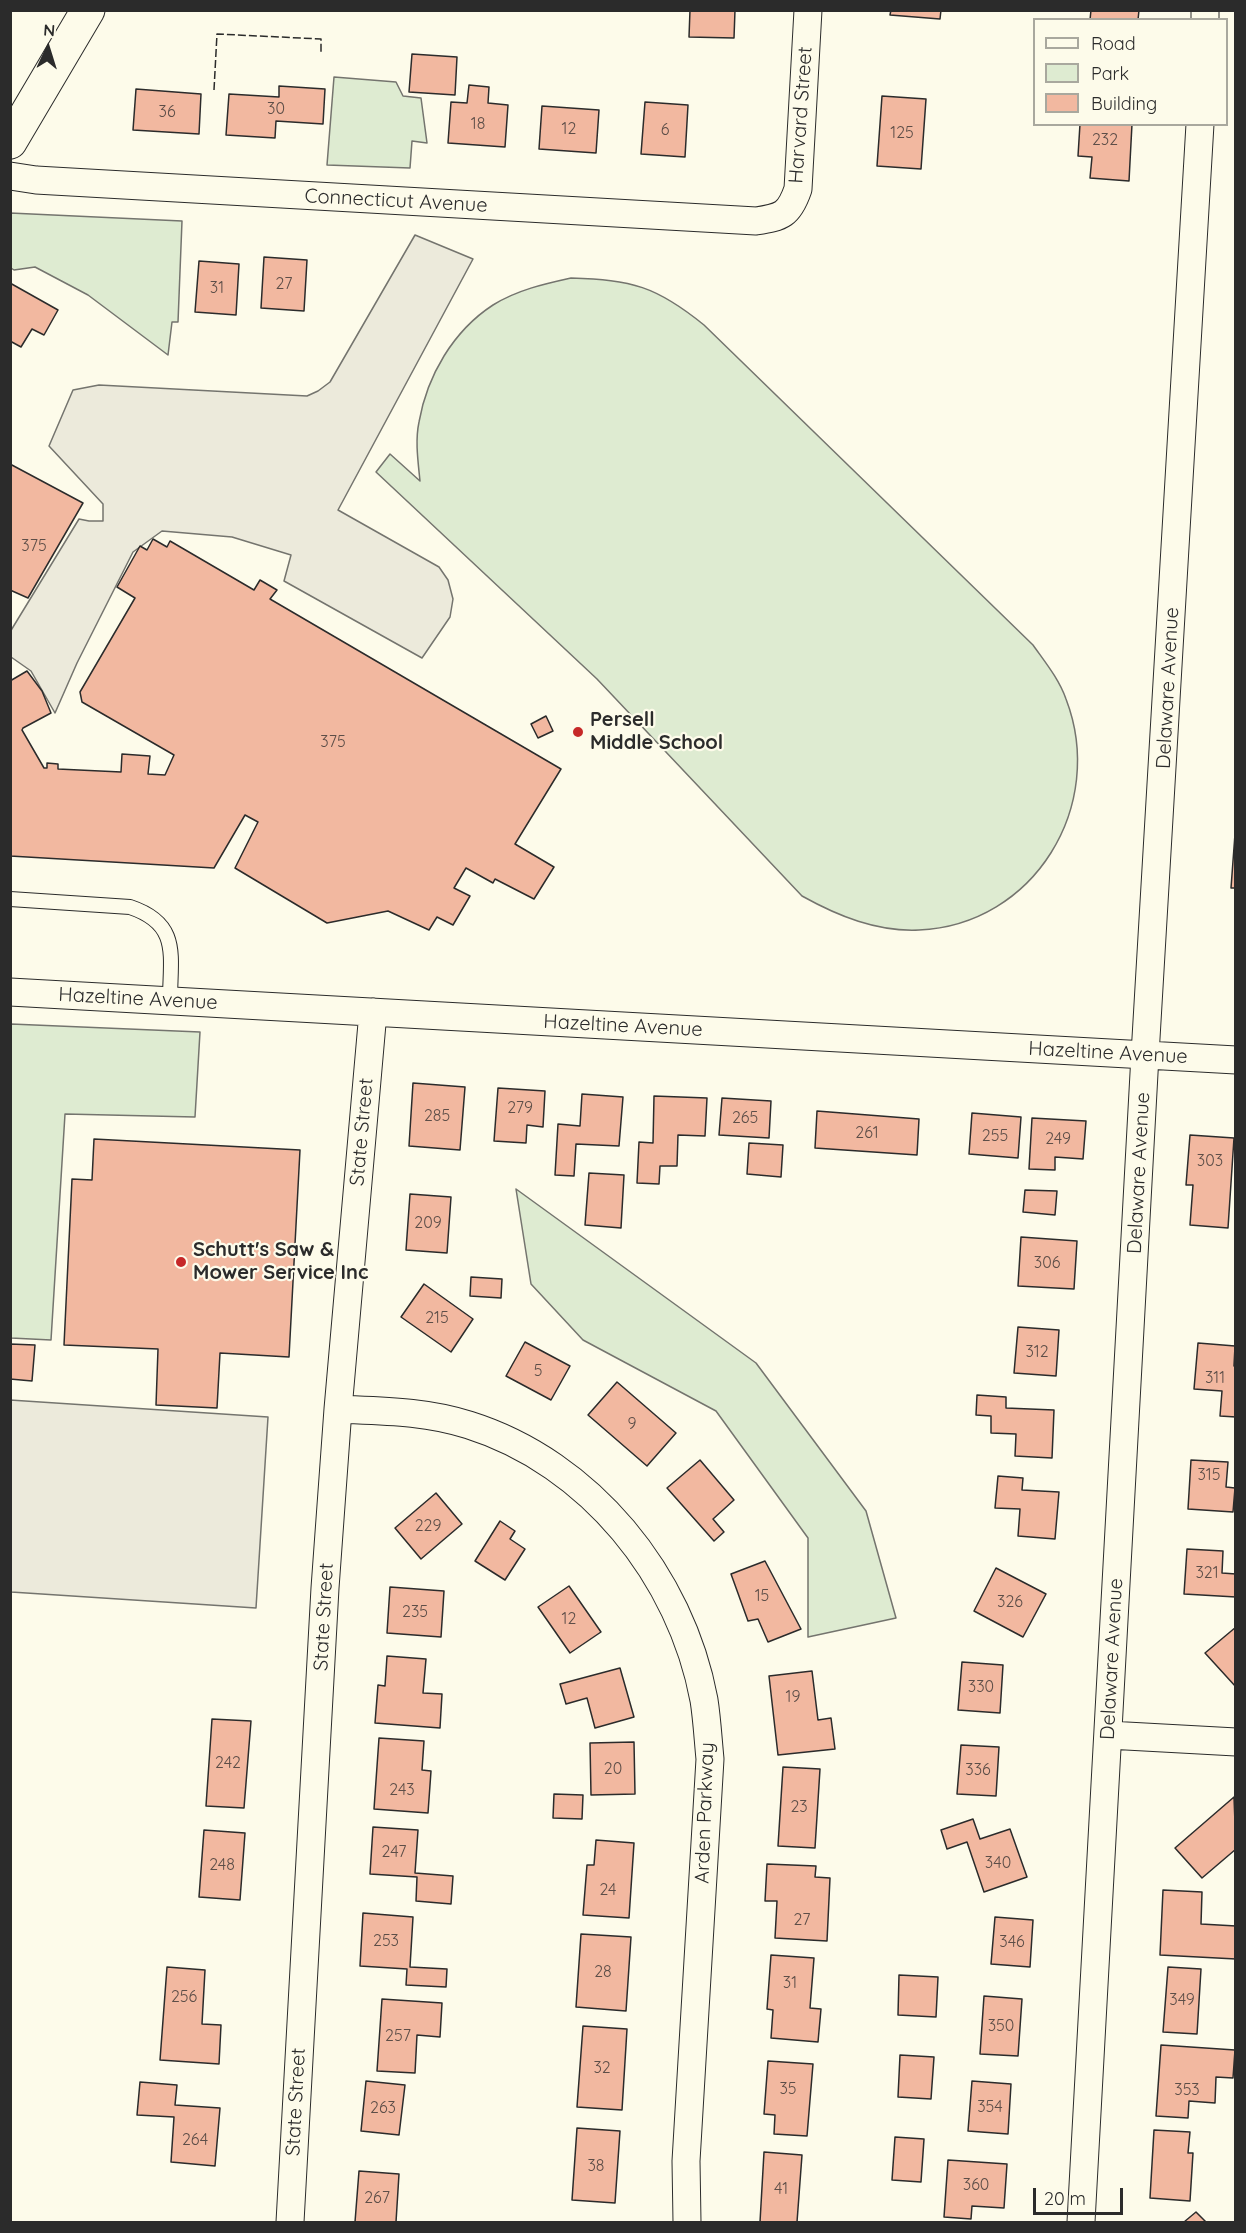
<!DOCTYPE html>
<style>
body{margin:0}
#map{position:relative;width:1246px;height:2233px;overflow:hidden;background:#fdfbea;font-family:Quicksand,sans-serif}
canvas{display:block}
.frame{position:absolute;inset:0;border:12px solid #2b2b2b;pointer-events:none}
.legend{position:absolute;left:1033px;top:18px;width:195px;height:108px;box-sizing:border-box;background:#fdfbea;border:2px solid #a9a89e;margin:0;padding:8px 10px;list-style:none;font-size:18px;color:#2b2b2b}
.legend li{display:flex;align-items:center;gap:12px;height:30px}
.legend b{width:30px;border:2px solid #a9a89e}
.north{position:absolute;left:18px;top:18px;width:60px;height:60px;-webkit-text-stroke:4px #fdfbea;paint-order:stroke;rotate:4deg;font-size:16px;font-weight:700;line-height:24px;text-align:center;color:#2b2b2b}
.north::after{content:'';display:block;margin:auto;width:21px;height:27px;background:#2b2b2b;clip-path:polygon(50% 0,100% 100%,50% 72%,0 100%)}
.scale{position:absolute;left:1033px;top:2188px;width:90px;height:27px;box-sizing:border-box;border:3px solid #2b2b2b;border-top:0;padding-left:8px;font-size:18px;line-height:21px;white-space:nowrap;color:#2b2b2b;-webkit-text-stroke:4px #fdfbea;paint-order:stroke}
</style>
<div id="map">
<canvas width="1246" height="2233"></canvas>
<div class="frame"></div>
<ul class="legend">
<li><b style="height:8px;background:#fdfbea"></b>Road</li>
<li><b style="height:16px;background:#deebd1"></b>Park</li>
<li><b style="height:16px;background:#f2b8a0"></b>Building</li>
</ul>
<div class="north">N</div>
<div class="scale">20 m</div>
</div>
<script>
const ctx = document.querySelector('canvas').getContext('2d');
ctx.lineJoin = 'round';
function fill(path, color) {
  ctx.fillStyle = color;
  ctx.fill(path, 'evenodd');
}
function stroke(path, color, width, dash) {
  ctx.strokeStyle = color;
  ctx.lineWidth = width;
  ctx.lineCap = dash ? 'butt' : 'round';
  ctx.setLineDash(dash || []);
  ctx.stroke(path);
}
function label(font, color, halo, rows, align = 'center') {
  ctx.font = font + ' Quicksand,sans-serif';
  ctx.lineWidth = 4.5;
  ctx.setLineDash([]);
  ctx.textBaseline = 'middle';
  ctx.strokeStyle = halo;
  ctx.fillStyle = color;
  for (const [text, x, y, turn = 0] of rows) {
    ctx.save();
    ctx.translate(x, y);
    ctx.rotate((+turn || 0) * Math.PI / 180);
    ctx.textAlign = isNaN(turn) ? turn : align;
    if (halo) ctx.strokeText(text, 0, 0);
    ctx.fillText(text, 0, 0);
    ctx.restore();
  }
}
const green = new Path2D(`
 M 334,77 L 396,82 L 403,96 L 421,98 L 427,143 L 412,141 L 410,168 L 327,165 Z
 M 10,213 L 182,221 L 178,322 L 172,322 L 168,355 L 88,295 L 35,267 L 14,270 L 11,268 Z
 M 571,278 C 632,280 656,286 704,325 L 1033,645 C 1045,662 1059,679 1066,699 C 1107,806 1034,925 919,930 C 877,932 838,916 802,896 L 597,679 L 376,472 L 390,454 L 420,481 C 418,461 415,441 419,422 C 427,376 453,331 493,305 C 517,290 544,284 571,278 Z
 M 11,1024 L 200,1032 L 195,1117 L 65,1114 L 51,1340 L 11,1338 Z
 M 516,1189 L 756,1363 L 866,1511 L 896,1618 L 808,1637 L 808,1538 L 716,1411 L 583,1340 L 531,1284 Z`);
const parking = new Path2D(`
 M 415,235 L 473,259 L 338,510 L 439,567 L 448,580 L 453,599 L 450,617 L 422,658 L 284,581 L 291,555 L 232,537 L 162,531 L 133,552 L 77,663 L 55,713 L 31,671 L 11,657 L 10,632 L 79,519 L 89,521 L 103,521 L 103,504 L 49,446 L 73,390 L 99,385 L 307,396 L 318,391 L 330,382 Z
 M 10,1400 L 268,1417 L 256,1608 L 11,1592 Z`);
const building = new Path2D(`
 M 690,10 L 735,10 L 734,38 L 689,37 Z
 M 891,10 L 941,10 L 940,19 L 890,15 Z
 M 1091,10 L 1139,10 L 1138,20 L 1090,20 Z
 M 412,54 L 457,57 L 455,95 L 409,92 Z
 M 469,85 L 489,87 L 488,103 L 508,105 L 505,147 L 448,143 L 451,102 L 467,103 Z
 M 279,86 L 325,89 L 323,124 L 276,121 L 275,138 L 226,135 L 229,94 L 279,97 Z
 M 136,89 L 201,94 L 199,134 L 133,130 Z
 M 882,96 L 926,99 L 921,169 L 877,166 Z
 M 645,102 L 688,105 L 685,157 L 641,154 Z
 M 542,106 L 599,110 L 596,153 L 539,149 Z
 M 1080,124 L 1132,124 L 1129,181 L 1090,178 L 1092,157 L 1078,156 Z
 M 264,257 L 307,260 L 304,311 L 261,308 Z
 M 199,261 L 239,264 L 236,315 L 195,312 Z
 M 10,283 L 58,310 L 44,335 L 32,329 L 21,347 L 10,341 Z
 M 10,464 L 83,503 L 28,598 L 10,590 Z
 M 153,539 L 167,547 L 170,541 L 254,590 L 260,580 L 277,590 L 270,599 L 561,769 L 515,844 L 554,867 L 534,899 L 495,879 L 493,883 L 466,868 L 454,888 L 470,896 L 453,925 L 437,917 L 429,930 L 388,911 L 327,923 L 235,868 L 258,822 L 245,815 L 214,868 L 10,856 L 10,681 L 27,671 L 42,691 L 51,713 L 23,728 L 22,730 L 44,768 L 47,768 L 47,763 L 58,764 L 58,769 L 121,772 L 122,754 L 150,756 L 148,774 L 165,775 L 174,755 L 82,702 L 80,692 L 135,598 L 117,587 L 140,546 L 147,550 Z
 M 546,716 L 553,731 L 538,738 L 531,724 Z
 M 1235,834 L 1236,834 L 1236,888 L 1231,888 Z
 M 413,1083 L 465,1087 L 460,1150 L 409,1146 Z
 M 498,1088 L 545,1091 L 543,1127 L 527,1125 L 526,1143 L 494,1141 Z
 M 582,1094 L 623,1097 L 619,1146 L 576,1144 L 574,1176 L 555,1175 L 558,1124 L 580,1126 Z
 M 654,1096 L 707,1098 L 705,1136 L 678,1135 L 677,1166 L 660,1166 L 659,1184 L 637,1183 L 639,1142 L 653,1143 Z
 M 722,1098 L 771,1101 L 769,1138 L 719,1135 Z
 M 817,1111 L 919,1119 L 917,1155 L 815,1148 Z
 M 972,1113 L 1021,1117 L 1018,1158 L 969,1154 Z
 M 1032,1118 L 1086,1121 L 1083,1159 L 1055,1157 L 1055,1170 L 1029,1169 Z
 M 1190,1135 L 1234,1138 L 1228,1228 L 1190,1225 L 1193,1185 L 1186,1185 Z
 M 94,1139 L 300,1150 L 289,1357 L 220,1353 L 217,1408 L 156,1405 L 158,1349 L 64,1345 L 72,1179 L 92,1180 Z
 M 749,1143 L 783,1145 L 781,1177 L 747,1174 Z
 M 589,1173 L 624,1175 L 621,1228 L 585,1225 Z
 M 1025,1190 L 1057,1191 L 1055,1215 L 1023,1212 Z
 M 410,1194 L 451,1197 L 447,1253 L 406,1250 Z
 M 1021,1237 L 1077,1241 L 1074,1289 L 1018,1286 Z
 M 471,1277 L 502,1279 L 501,1298 L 470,1296 Z
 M 424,1284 L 473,1319 L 451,1352 L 401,1317 Z
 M 1018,1327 L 1059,1330 L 1056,1376 L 1014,1373 Z
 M 525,1342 L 570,1366 L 551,1400 L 506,1376 Z
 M 1198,1343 L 1235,1346 L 1234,1366 L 1236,1366 L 1236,1417 L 1220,1416 L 1222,1391 L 1194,1389 Z
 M 10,1344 L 35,1345 L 32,1381 L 10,1379 Z
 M 617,1382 L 676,1433 L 647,1466 L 588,1415 Z
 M 977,1395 L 1006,1397 L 1006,1408 L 1054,1410 L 1052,1458 L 1015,1456 L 1016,1434 L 991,1433 L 991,1416 L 976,1415 Z
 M 700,1460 L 734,1500 L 713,1519 L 724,1532 L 714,1541 L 667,1488 Z
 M 1191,1460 L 1228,1462 L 1226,1487 L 1235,1488 L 1233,1512 L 1188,1509 Z
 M 998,1476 L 1023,1478 L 1022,1490 L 1059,1492 L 1055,1539 L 1018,1536 L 1020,1509 L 995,1508 Z
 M 436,1493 L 462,1524 L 421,1559 L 395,1528 Z
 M 500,1521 L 515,1531 L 510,1539 L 525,1549 L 505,1580 L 475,1561 Z
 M 1187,1549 L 1223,1551 L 1222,1573 L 1236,1574 L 1236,1597 L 1184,1594 Z
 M 765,1561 L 801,1629 L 768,1642 L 758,1619 L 748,1621 L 731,1574 Z
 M 996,1568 L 1046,1594 L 1023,1637 L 974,1611 Z
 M 569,1586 L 601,1632 L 570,1653 L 538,1607 Z
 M 390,1587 L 444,1591 L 441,1637 L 387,1633 Z
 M 1236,1627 L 1236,1687 L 1205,1653 Z
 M 387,1656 L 426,1659 L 423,1693 L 442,1694 L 440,1728 L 375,1723 L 378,1685 L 385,1686 Z
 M 962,1662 L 1003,1665 L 1000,1713 L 958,1710 Z
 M 620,1668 L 634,1717 L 595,1728 L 587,1698 L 566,1704 L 560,1684 Z
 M 812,1671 L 818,1720 L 831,1718 L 835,1749 L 778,1755 L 769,1676 Z
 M 212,1719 L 251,1721 L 244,1808 L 206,1806 Z
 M 379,1738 L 424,1741 L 422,1770 L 431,1771 L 428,1813 L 374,1809 Z
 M 634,1742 L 635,1794 L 591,1795 L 590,1743 Z
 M 961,1745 L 999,1747 L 996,1796 L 957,1794 Z
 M 783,1767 L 820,1769 L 815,1848 L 778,1846 Z
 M 554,1794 L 583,1795 L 582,1819 L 553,1818 Z
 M 1234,1797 L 1236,1849 L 1202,1878 L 1175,1848 Z
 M 973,1819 L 980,1839 L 1010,1829 L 1027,1877 L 984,1892 L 967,1842 L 947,1849 L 941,1830 Z
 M 373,1827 L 418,1830 L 415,1873 L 453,1876 L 451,1904 L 416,1901 L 417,1877 L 370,1874 Z
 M 204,1830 L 245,1833 L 240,1900 L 199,1897 Z
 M 596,1840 L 634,1843 L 629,1918 L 583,1915 L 587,1865 L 594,1865 Z
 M 767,1864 L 816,1866 L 815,1877 L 830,1878 L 827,1941 L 775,1938 L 777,1901 L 765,1901 Z
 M 1163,1890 L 1202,1892 L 1201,1924 L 1236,1926 L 1236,1959 L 1160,1955 Z
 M 363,1913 L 413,1917 L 410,1967 L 447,1969 L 446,1987 L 406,1985 L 407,1969 L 360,1966 Z
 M 995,1917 L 1033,1920 L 1030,1967 L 991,1964 Z
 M 581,1934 L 631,1937 L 626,2011 L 576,2007 Z
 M 771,1955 L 814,1958 L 810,2008 L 821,2009 L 818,2042 L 771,2038 L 773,2010 L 767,2009 Z
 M 167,1967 L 205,1970 L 202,2024 L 221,2025 L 219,2064 L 160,2060 Z
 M 1168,1967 L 1201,1969 L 1197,2034 L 1163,2032 Z
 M 899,1975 L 938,1977 L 936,2017 L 898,2015 Z
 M 984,1996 L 1022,1999 L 1018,2056 L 980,2054 Z
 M 382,1999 L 442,2003 L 440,2037 L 417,2035 L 415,2073 L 377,2071 Z
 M 583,2026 L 627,2029 L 622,2110 L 577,2107 Z
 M 1161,2045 L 1235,2050 L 1233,2078 L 1216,2077 L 1215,2103 L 1189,2101 L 1188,2118 L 1156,2116 Z
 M 900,2055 L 934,2057 L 931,2099 L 898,2097 Z
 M 768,2061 L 813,2064 L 807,2136 L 774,2134 L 775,2115 L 764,2114 Z
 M 366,2081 L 405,2085 L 399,2135 L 361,2131 Z
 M 972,2081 L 1011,2084 L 1008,2134 L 968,2131 Z
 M 140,2082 L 177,2085 L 175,2105 L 220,2108 L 215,2166 L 171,2162 L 174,2117 L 137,2115 Z
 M 577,2128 L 620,2131 L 615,2203 L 572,2200 Z
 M 1154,2130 L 1190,2132 L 1188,2153 L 1193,2153 L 1190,2201 L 1150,2198 Z
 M 895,2137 L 924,2139 L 921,2182 L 892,2180 Z
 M 764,2152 L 802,2155 L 797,2222 L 760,2222 Z
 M 948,2160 L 1007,2164 L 1004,2208 L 972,2206 L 971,2219 L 944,2217 Z
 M 359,2171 L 399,2174 L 396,2222 L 355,2222 Z
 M 1196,2212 L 1206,2222 L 1184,2222 Z`);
const lane = new Path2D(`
 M 10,899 L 130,907 C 181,924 170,956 170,1001`);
const street = new Path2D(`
 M 1205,20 L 1205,10
 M 10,176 L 36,180 L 756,221 C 782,217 789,215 798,189 L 808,10
 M 10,992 L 1236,1060
 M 338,1409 C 382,1411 426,1411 469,1425 C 590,1463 681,1576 704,1700 C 707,1719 708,1739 710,1759 L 686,2161 L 687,2222
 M 1108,1735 L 1236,1742
 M 290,2222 L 325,1588 L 338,1409 L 373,1012
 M 1081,2222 L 1145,1055 L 1200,124`);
const secondary = new Path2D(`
 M 10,142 L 88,10`);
const fence = new Path2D(`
 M 214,90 L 217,34 L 321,39 L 321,54`);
const markers = [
 [578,732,6,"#c62828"],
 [181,1262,6,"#c62828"]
];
const numberNames = [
 ["30",276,109],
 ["36",167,112],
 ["18",478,124],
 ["12",569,129],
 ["6",665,130],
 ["125",902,133],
 ["232",1105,140],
 ["27",284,284],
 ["31",217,288],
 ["375",34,546],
 ["375",333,742],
 ["279",520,1108],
 ["285",437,1116],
 ["265",745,1118],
 ["261",867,1133],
 ["255",995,1136],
 ["249",1058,1139],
 ["303",1210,1161],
 ["209",428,1223],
 ["306",1047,1263],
 ["215",437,1318],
 ["312",1037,1352],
 ["5",538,1371],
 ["311",1215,1378],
 ["9",632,1424],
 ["315",1209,1475],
 ["229",428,1526],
 ["321",1207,1573],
 ["15",762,1596],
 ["326",1010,1602],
 ["235",415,1612],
 ["12",569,1619],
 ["330",981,1687],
 ["19",793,1697],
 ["242",228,1763],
 ["20",613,1769],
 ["336",978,1770],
 ["243",402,1790],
 ["23",799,1807],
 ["247",394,1852],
 ["340",998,1863],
 ["248",222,1865],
 ["24",608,1890],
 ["27",802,1920],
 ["253",386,1941],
 ["346",1012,1942],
 ["28",603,1972],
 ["31",790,1983],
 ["256",184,1997],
 ["349",1182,2000],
 ["350",1001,2026],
 ["257",398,2036],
 ["32",602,2068],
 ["35",788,2089],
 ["353",1187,2090],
 ["354",990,2107],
 ["263",383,2108],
 ["264",195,2140],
 ["38",596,2166],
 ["360",976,2185],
 ["41",781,2189],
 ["267",377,2198]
];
const streetNames = [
 ["Harvard Street",801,115,-86],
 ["Connecticut Avenue",396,201,3],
 ["Delaware Avenue",1168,688,-87],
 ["Hazeltine Avenue",138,999,3],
 ["Hazeltine Avenue",623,1026,3],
 ["Hazeltine Avenue",1108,1053,3],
 ["State Street",362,1132,-85],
 ["Delaware Avenue",1139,1173,-87],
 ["State Street",324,1617,-87],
 ["Delaware Avenue",1112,1659,-87],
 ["Arden Parkway",705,1813,-88],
 ["State Street",296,2102,-87]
];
const poiNames = [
 ["Persell",590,720],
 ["Middle School",590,743],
 ["Schutt's Saw &",193,1250],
 ["Mower Service Inc",193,1273]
];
fill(green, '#deebd1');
stroke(green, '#74746e', 1.5);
fill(parking, '#eceadb');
stroke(parking, '#74746e', 1.5);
fill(building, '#f2b8a0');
stroke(building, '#2b2b2b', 1.5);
stroke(lane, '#2b2b2b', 16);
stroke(street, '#2b2b2b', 29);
stroke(secondary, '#2b2b2b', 35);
stroke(lane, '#fdfbea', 14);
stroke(street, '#fdfbea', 27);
stroke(secondary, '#fdfbea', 33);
stroke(fence, '#2b2b2b', 1.5, [8, 3]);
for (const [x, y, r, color] of markers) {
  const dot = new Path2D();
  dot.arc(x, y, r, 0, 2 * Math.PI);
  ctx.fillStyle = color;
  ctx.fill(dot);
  stroke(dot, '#fdfbea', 2);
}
label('16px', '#5d4e48', null, numberNames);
label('20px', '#2b2b2b', '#fdfbea', streetNames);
label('bold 20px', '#2b2b2b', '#fdfbea', poiNames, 'left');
</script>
